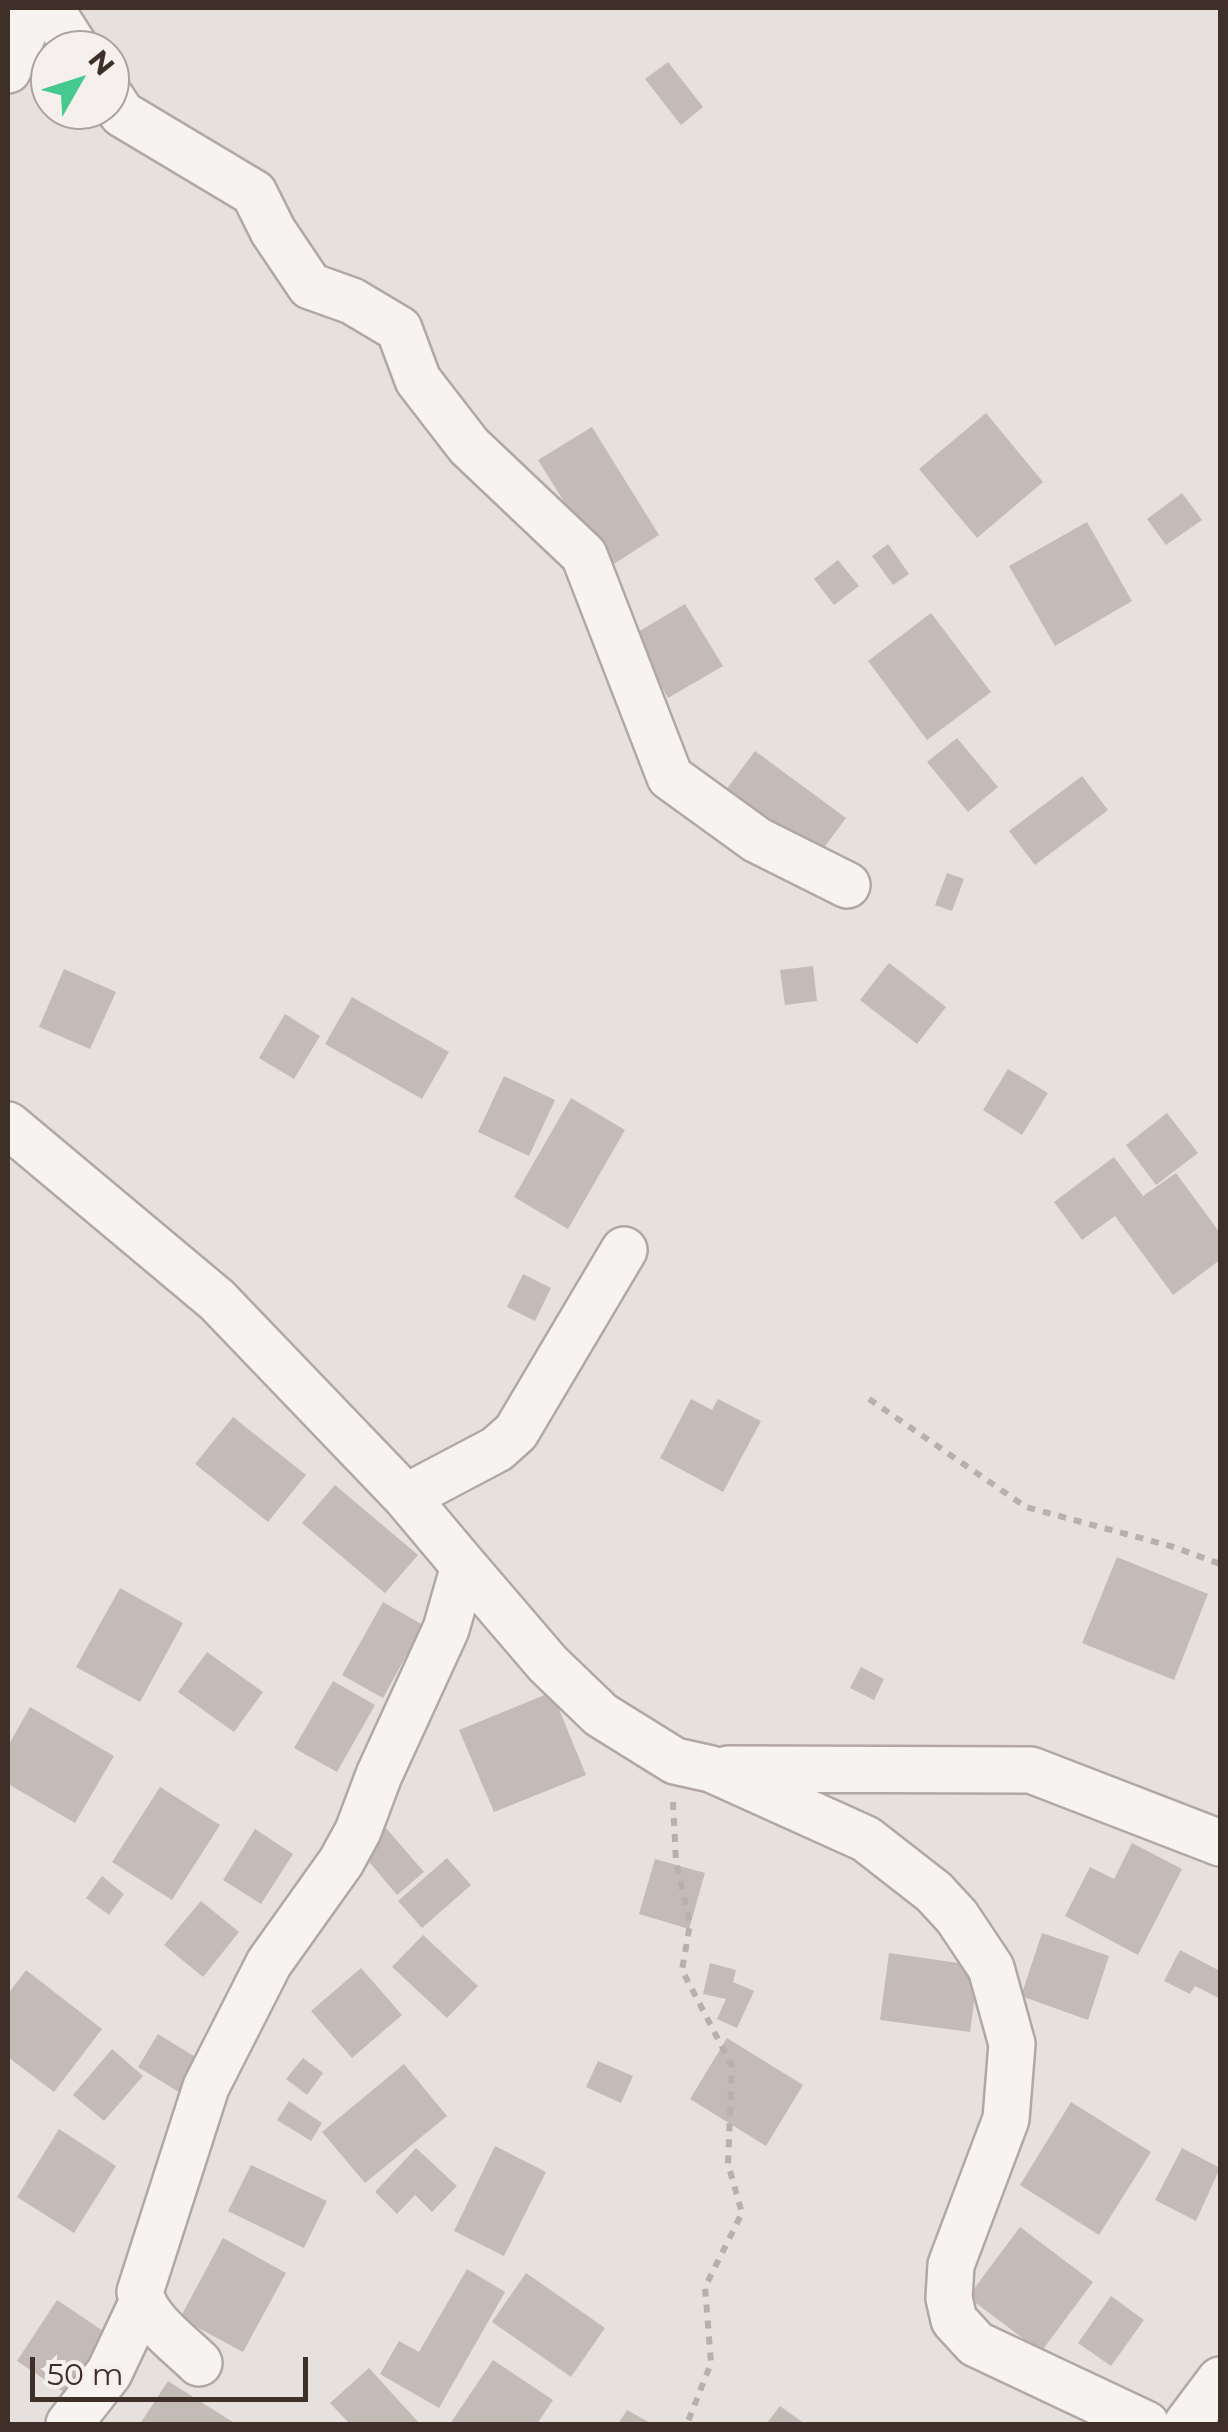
<!DOCTYPE html>
<style>
body{margin:0}
#map{position:relative;width:1228px;height:2432px;overflow:hidden;background:#e7e1de;font-family:Montserrat,sans-serif}
canvas{display:block}
.frame{position:absolute;inset:0;border:10px solid #3e2f28;pointer-events:none}
.north{position:absolute;left:30px;top:30px;width:100px;height:100px;box-sizing:border-box;background:#f5f0ee;border:2px solid #aca39f;border-radius:50%;rotate:51deg;font-size:28px;font-weight:700;line-height:40px;text-align:center;color:#3e2f28}
.north::after{content:'';display:block;margin:auto;width:35px;height:45px;background:#46c98f;clip-path:polygon(50% 0,100% 100%,50% 72%,0 100%)}
.scale{position:absolute;left:30px;top:2357px;width:278px;height:45px;box-sizing:border-box;border:5px solid #3e2f28;border-top:0;padding-left:12px;font-size:30px;line-height:35px;white-space:nowrap;color:#3e2f28;-webkit-text-stroke:8px #f5f0ee;paint-order:stroke}
</style>
<div id="map">
<canvas width="1228" height="2432"></canvas>
<div class="frame"></div>
<div class="north">N</div>
<div class="scale">50 m</div>
</div>
<script>
const ctx = document.querySelector('canvas').getContext('2d');
ctx.lineJoin = 'round';
function fill(path, color) {
  ctx.fillStyle = color;
  ctx.fill(path, 'evenodd');
}
function stroke(path, color, width, dash) {
  ctx.strokeStyle = color;
  ctx.lineWidth = width;
  ctx.lineCap = dash ? 'butt' : 'round';
  ctx.setLineDash(dash || []);
  ctx.stroke(path);
}
const building = new Path2D(`
 M 668,62 L 703,107 L 681,125 L 645,79 Z
 M 986,413 L 1043,482 L 977,538 L 919,469 Z
 M 592,427 L 659,535 L 606,569 L 538,460 Z
 M 1182,493 L 1202,520 L 1166,545 L 1147,519 Z
 M 1087,522 L 1132,601 L 1055,646 L 1009,566 Z
 M 888,544 L 909,574 L 893,585 L 872,556 Z
 M 838,560 L 859,586 L 834,605 L 814,579 Z
 M 685,604 L 723,666 L 668,698 L 631,636 Z
 M 931,613 L 991,692 L 927,740 L 868,661 Z
 M 957,738 L 998,787 L 968,812 L 927,762 Z
 M 755,751 L 846,818 L 802,877 L 711,810 Z
 M 1082,776 L 1108,810 L 1035,865 L 1009,831 Z
 M 947,873 L 964,879 L 952,911 L 935,905 Z
 M 889,963 L 946,1007 L 917,1044 L 860,1000 Z
 M 813,966 L 817,1001 L 785,1005 L 780,970 Z
 M 64,969 L 116,992 L 90,1049 L 39,1027 Z
 M 352,997 L 449,1052 L 422,1099 L 325,1044 Z
 M 285,1014 L 320,1036 L 294,1079 L 259,1058 Z
 M 1008,1069 L 1048,1093 L 1022,1135 L 983,1110 Z
 M 504,1076 L 555,1100 L 529,1156 L 478,1132 Z
 M 571,1098 L 625,1130 L 568,1229 L 514,1197 Z
 M 1167,1113 L 1198,1153 L 1156,1185 L 1126,1145 Z
 M 1114,1157 L 1143,1196 L 1176,1173 L 1220,1233 L 1220,1260 L 1173,1295 L 1115,1216 L 1082,1240 L 1054,1202 Z
 M 523,1274 L 551,1288 L 535,1321 L 507,1307 Z
 M 691,1399 L 712,1410 L 718,1399 L 761,1421 L 723,1492 L 660,1458 Z
 M 233,1417 L 306,1475 L 268,1522 L 195,1464 Z
 M 335,1485 L 418,1555 L 385,1593 L 302,1523 Z
 M 1117,1557 L 1208,1594 L 1174,1680 L 1082,1643 Z
 M 120,1588 L 183,1623 L 140,1702 L 76,1667 Z
 M 383,1602 L 423,1625 L 383,1698 L 342,1675 Z
 M 207,1652 L 263,1692 L 234,1732 L 178,1692 Z
 M 861,1667 L 884,1679 L 874,1700 L 850,1688 Z
 M 333,1681 L 375,1705 L 337,1772 L 294,1748 Z
 M 552,1692 L 586,1775 L 494,1812 L 459,1730 Z
 M 30,1707 L 114,1756 L 75,1823 L 8,1784 L 8,1746 Z
 M 160,1787 L 220,1825 L 172,1900 L 112,1862 Z
 M 386,1828 L 424,1872 L 397,1895 L 360,1851 Z
 M 255,1829 L 293,1854 L 261,1904 L 223,1880 Z
 M 1132,1843 L 1182,1869 L 1138,1955 L 1065,1916 L 1090,1867 L 1114,1879 Z
 M 447,1858 L 471,1885 L 422,1928 L 398,1901 Z
 M 655,1859 L 705,1873 L 689,1929 L 639,1914 Z
 M 102,1876 L 124,1894 L 109,1915 L 86,1898 Z
 M 201,1901 L 239,1932 L 203,1977 L 164,1945 Z
 M 1042,1933 L 1109,1956 L 1088,2020 L 1021,1996 Z
 M 423,1935 L 478,1986 L 447,2018 L 392,1967 Z
 M 1180,1950 L 1220,1971 L 1219,1998 L 1195,1986 L 1190,1994 L 1164,1981 Z
 M 889,1953 L 979,1966 L 970,2032 L 880,2020 Z
 M 710,1963 L 736,1970 L 733,1982 L 754,1991 L 737,2028 L 717,2019 L 726,1999 L 703,1994 Z
 M 361,1968 L 402,2015 L 352,2058 L 311,2011 Z
 M 26,1970 L 102,2029 L 54,2092 L 8,2057 L 8,1994 Z
 M 158,2034 L 207,2064 L 187,2097 L 138,2067 Z
 M 727,2038 L 803,2085 L 766,2146 L 690,2099 Z
 M 112,2049 L 143,2076 L 104,2121 L 73,2095 Z
 M 303,2058 L 323,2073 L 307,2095 L 286,2079 Z
 M 598,2061 L 633,2076 L 621,2103 L 586,2087 Z
 M 404,2064 L 447,2116 L 365,2183 L 322,2132 Z
 M 289,2101 L 322,2123 L 311,2141 L 277,2120 Z
 M 1071,2102 L 1151,2152 L 1099,2235 L 1020,2185 Z
 M 59,2129 L 116,2166 L 74,2233 L 17,2197 Z
 M 495,2146 L 546,2172 L 504,2256 L 454,2231 Z
 M 416,2148 L 457,2186 L 432,2212 L 415,2195 L 397,2214 L 375,2192 Z
 M 1182,2148 L 1220,2168 L 1196,2221 L 1155,2200 Z
 M 251,2165 L 327,2201 L 304,2248 L 228,2211 Z
 M 1020,2227 L 1093,2282 L 1041,2352 L 968,2297 Z
 M 223,2238 L 286,2273 L 243,2352 L 180,2318 Z
 M 467,2269 L 505,2292 L 439,2408 L 380,2374 L 399,2341 L 419,2352 Z
 M 526,2273 L 605,2328 L 571,2377 L 492,2322 Z
 M 1111,2296 L 1144,2320 L 1111,2366 L 1078,2343 Z
 M 57,2300 L 115,2339 L 74,2399 L 17,2361 Z
 M 493,2360 L 553,2400 L 537,2424 L 450,2424 Z
 M 369,2368 L 420,2424 L 350,2424 L 330,2403 Z
 M 168,2381 L 236,2424 L 140,2424 Z
 M 780,2406 L 805,2424 L 766,2424 Z
 M 627,2410 L 652,2424 L 618,2424 Z`);
const path = new Path2D(`
 M 869,1399 L 1026,1507 L 1174,1547 L 1220,1564
 M 673,1802 L 676,1862 L 690,1924 L 682,1970 L 732,2066 L 728,2164 L 742,2213 L 705,2287 L 711,2363 L 687,2424`);
const minor = new Path2D(`
 M 50,8 L 77,50
 M 8,70 L 28,22 L 26,8
 M 110,96 L 122,114 L 254,193 L 273,231 L 310,286 L 352,301 L 399,329 L 418,380 L 469,446 L 584,555 L 670,777 L 757,840 L 847,885
 M 8,1125 L 217,1300 L 406,1497 L 464,1566 L 446,1629 L 379,1775 L 358,1831 L 341,1862 L 269,1963 L 206,2087 L 140,2292 C 145,2320 180,2344 199,2363
 M 406,1497 L 497,1449 L 516,1432 L 624,1250
 M 464,1566 L 548,1664 L 601,1715 L 675,1761 L 711,1769 L 866,1839 L 934,1892 L 957,1917 L 991,1968 L 1012,2044 L 1006,2119 L 951,2265 L 949,2298 L 954,2320 L 976,2344 L 1146,2424
 M 728,1769 L 1031,1770 L 1220,1843
 M 69,2424 L 109,2373 L 142,2303
 M 1187,2424 L 1220,2380`);
fill(building, '#c4bab6');
stroke(minor, '#b1a8a4', 50);
stroke(path, '#b7b0ad', 6, [8, 8]);
stroke(minor, '#f6f3f1', 45);
</script>
